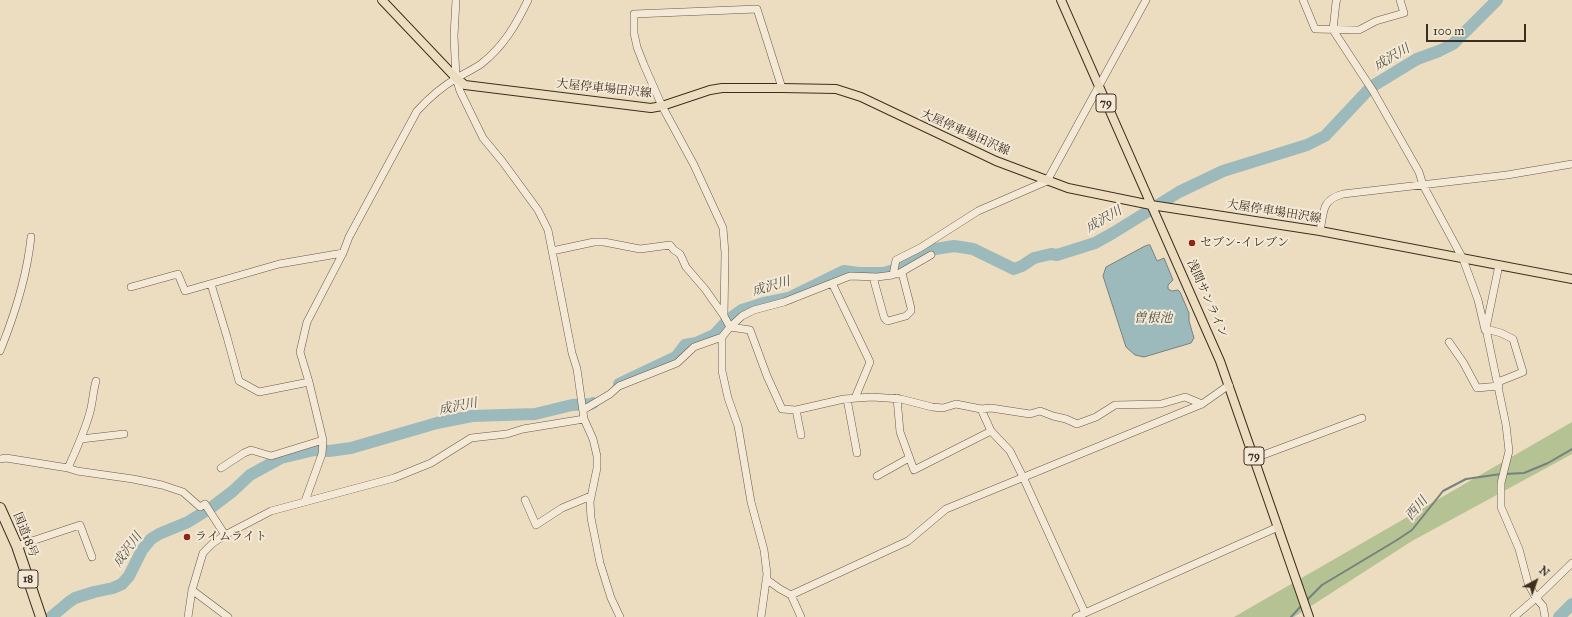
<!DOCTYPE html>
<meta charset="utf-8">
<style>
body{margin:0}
#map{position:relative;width:1572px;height:617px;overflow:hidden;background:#edddc0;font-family:"IM FELL Great Primer",serif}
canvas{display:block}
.north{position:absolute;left:1516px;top:561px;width:40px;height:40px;-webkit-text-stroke:3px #f3e9d6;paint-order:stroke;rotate:41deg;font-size:11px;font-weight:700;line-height:16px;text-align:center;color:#3c2e1f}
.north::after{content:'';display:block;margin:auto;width:14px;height:18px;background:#3c2e1f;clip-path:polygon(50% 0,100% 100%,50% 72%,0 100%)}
.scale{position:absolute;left:1426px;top:24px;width:100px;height:18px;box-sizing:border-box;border:2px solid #3c2e1f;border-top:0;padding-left:5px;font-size:12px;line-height:14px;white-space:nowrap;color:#3c2e1f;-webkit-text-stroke:3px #f3e9d6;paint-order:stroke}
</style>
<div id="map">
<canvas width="1572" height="617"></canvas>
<div class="north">N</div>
<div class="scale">100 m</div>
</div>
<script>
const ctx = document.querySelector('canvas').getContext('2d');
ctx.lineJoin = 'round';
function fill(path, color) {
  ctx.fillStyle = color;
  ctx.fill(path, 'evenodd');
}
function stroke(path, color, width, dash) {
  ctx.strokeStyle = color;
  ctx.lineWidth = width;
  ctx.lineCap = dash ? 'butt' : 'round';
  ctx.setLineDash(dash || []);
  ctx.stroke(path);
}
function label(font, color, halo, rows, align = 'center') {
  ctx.font = font + ' "IM FELL Great Primer","Noto Serif JP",serif';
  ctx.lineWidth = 4;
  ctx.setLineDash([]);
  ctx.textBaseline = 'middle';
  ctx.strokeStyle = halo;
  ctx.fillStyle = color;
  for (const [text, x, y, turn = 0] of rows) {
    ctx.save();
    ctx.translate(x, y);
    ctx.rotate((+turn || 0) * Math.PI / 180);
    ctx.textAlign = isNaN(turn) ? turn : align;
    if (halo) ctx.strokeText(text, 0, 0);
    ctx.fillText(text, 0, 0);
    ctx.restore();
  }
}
const green = new Path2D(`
 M 1572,422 L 1572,454 L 1412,541 L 1294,617 L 1234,617 Z`);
const water = new Path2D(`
 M 1150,245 L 1157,261 L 1164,258 L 1173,280 L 1168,285 L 1168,289 L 1172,291 L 1178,290 L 1180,292 L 1189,313 L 1189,321 L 1194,338 L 1191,343 L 1144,357 L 1135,355 L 1126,347 L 1103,276 L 1106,267 L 1145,246 Z`);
const stream = new Path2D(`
 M 1505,474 L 1524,473 L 1548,463 L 1572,449
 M 1305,602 L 1322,585 L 1397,540 L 1412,530 L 1443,491 L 1466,479 L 1501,474
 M 1291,617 L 1302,605`);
const river = new Path2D(`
 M 619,384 L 676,357 L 685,345 L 696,343 L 714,335 L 728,320 L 742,310 L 764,303 L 789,298 L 844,271 L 859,273 L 884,273 L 900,268 L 935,249 L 954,246 L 973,249 L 1014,269 L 1022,266 L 1034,258 L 1051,254 L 1057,255 L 1095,243 L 1113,233 L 1179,192 L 1223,171 L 1307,145 L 1325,136 L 1371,87 L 1417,59 L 1439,51 L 1453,44 L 1497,0
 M 51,617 L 69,602 L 75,598 L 94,592 L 113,588 L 122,584 L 129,576 L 142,550 L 151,539 L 159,534 L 188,522 L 212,507 L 233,491 L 250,475 L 281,458 L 314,450 L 329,451 L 351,448 L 437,423 L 472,416 L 535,414 L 572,405 L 591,404 L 593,403
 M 1559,617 L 1572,604`);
const minor = new Path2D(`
 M 456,0 L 454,36 L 456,78 L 460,91 L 483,138 L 502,161 L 538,210 L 548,230 L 572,353 L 577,369 L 584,419 L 593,439 L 597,456 L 597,468 L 590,502 L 591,518 L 600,563 L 611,598 L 620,617
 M 1303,0 L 1315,29 L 1359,30 L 1376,21 L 1404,13 L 1400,0
 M 1337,0 L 1336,2 L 1333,30 L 1373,91 L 1419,172 L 1423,185 L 1463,259 L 1478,300 L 1485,330
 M 1320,231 C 1324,212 1321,200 1343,194 L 1507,175 L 1572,164
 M 552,251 L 594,242 L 604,242 L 640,249 L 670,245 L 674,250 L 680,254 L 686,267 L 705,289 L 724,316 L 730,327
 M 898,274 L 931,255
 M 873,277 L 884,317 L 886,320 L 888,321 L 906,316 L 911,311 L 911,308 L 902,273
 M 832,283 L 870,362 L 855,398
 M 211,284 L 227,337 L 239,381 L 259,392 L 309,382
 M 131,287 L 178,274 L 185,291 L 279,264 L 343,253
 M 724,316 L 725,253 L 723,228 L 694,165 L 662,106 L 644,65 L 637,47 L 634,33 L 634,14 L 757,9 L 782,88
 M 730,327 L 750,330 L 767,376 L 782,409 L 796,410 L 844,399 L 872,397 L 901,399 L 932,407 L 943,408 L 956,404 L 981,409 L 991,408 L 1030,414 L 1040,411 L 1053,416 L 1066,419 L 1077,424 L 1096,417 L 1115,405 L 1161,404 L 1185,397 L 1202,404
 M 1486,328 L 1499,265
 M 1486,329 L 1506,425 L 1509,451 L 1501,483 L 1501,507 L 1519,549 L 1528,583 L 1536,598 L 1543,606 L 1545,617
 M 1486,329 L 1501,333 L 1513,339 L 1523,372 L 1498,382
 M 722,337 L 722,371 L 728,398 L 738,426 L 751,502 L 764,550 L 767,574 L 761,617
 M 1449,342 L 1463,362 L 1477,388 L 1499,386
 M 0,351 C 15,314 27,277 31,237
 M 897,398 L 900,432 L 914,470 L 991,431
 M 847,399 L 857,453
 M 981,409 L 991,431 L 1010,451 L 1023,477 L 1085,613
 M 583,410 L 610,394 L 619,386 L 677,363 L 694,347 L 722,337 L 730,327 L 742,316 L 754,310 L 784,302 L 850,276 L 877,277 L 893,275 L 896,260 L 920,248 L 978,211 L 1047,181 L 1146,0
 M 796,410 L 801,435
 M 81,439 L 124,434
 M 1255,458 L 1362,418
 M 0,459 L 6,458 L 68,468 L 77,471 L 133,479 L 162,485 L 183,492 L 200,507 L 205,504 L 225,535
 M 68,468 C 76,450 85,431 90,412 C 93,401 93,391 96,381
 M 221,468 L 244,453 L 251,450 L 271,456 L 323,440
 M 877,476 L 909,458
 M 525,500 L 536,525 L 562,508 L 591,496
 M 305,501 L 322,454 L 323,440 L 309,382 L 300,352 L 307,322 L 343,253 L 349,237 L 417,111 C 429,98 441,87 457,78 C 465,73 474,69 481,64 C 503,47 516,25 528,0
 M 17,546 L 80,525 L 92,557
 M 766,579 L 780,589 L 791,595
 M 192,590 L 228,617
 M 188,617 L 192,590 L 203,553 L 213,543 L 225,535 L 271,511 L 394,478 L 431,463 L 471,438 L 507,434 L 523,429 L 584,419
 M 801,617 L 791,595 L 908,541 L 946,509 L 1202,404 L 1229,385
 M 1076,617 L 1278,527
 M 1514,617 L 1536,598 L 1572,563`);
const major = new Path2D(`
 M 382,0 L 456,78 L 465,85 L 651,108 L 662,106 L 710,90 L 722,88 L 782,88 L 836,89 L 861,97 L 996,161 L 1068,188 L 1151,205 L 1320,231 L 1572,279
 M 1061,0 L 1220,361 L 1309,617`);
const highway = new Path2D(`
 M 0,508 L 17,546 L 41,617`);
const markers = [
 [1192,243,4,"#8f2418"],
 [187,537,4,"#8f2418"]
];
const shields = [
 [1106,103,20],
 [1254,456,20],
 [28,579,20]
];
const shieldNames = [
 ["79",1106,103],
 ["79",1254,456],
 ["18",28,579]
];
const streetNames = [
 ["大屋停車場田沢線",604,89,6],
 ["大屋停車場田沢線",965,133,24],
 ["大屋停車場田沢線",1274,212,9],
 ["浅間サンライン",1207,299,66],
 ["国道18号",25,535,68]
];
const poiNames = [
 ["セブン-イレブン",1200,243],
 ["ライムライト",195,537]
];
const waterNames = [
 ["成沢川",1392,58,-31],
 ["成沢川",1104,220,-30],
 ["成沢川",771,287,-16],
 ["曽根池",1153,319],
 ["成沢川",458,407,-11],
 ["西川",1417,509,-50],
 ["成沢川",128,550,-54]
];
fill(green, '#b5c294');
fill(water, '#9cbabb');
stroke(water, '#76827d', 1);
stroke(stream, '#76827d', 2);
stroke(river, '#9cbabb', 12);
stroke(minor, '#685a47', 8);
stroke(major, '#3c2e1f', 10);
stroke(highway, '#3c2e1f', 12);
stroke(minor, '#f3e9d6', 7);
stroke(major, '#edddc0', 8);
stroke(highway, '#edddc0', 10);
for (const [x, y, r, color] of markers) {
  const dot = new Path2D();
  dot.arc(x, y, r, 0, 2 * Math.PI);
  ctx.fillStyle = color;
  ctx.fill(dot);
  stroke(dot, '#f3e9d6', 1.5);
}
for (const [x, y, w] of shields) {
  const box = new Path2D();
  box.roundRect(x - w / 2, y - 9, w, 18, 3);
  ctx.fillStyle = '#f3e9d6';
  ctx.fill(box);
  stroke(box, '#3c2e1f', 1);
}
label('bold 11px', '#3c2e1f', null, shieldNames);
label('12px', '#3c2e1f', '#f3e9d6', streetNames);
label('12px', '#3c2e1f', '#f3e9d6', poiNames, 'left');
label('italic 13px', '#545146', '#f3e9d6', waterNames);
</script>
